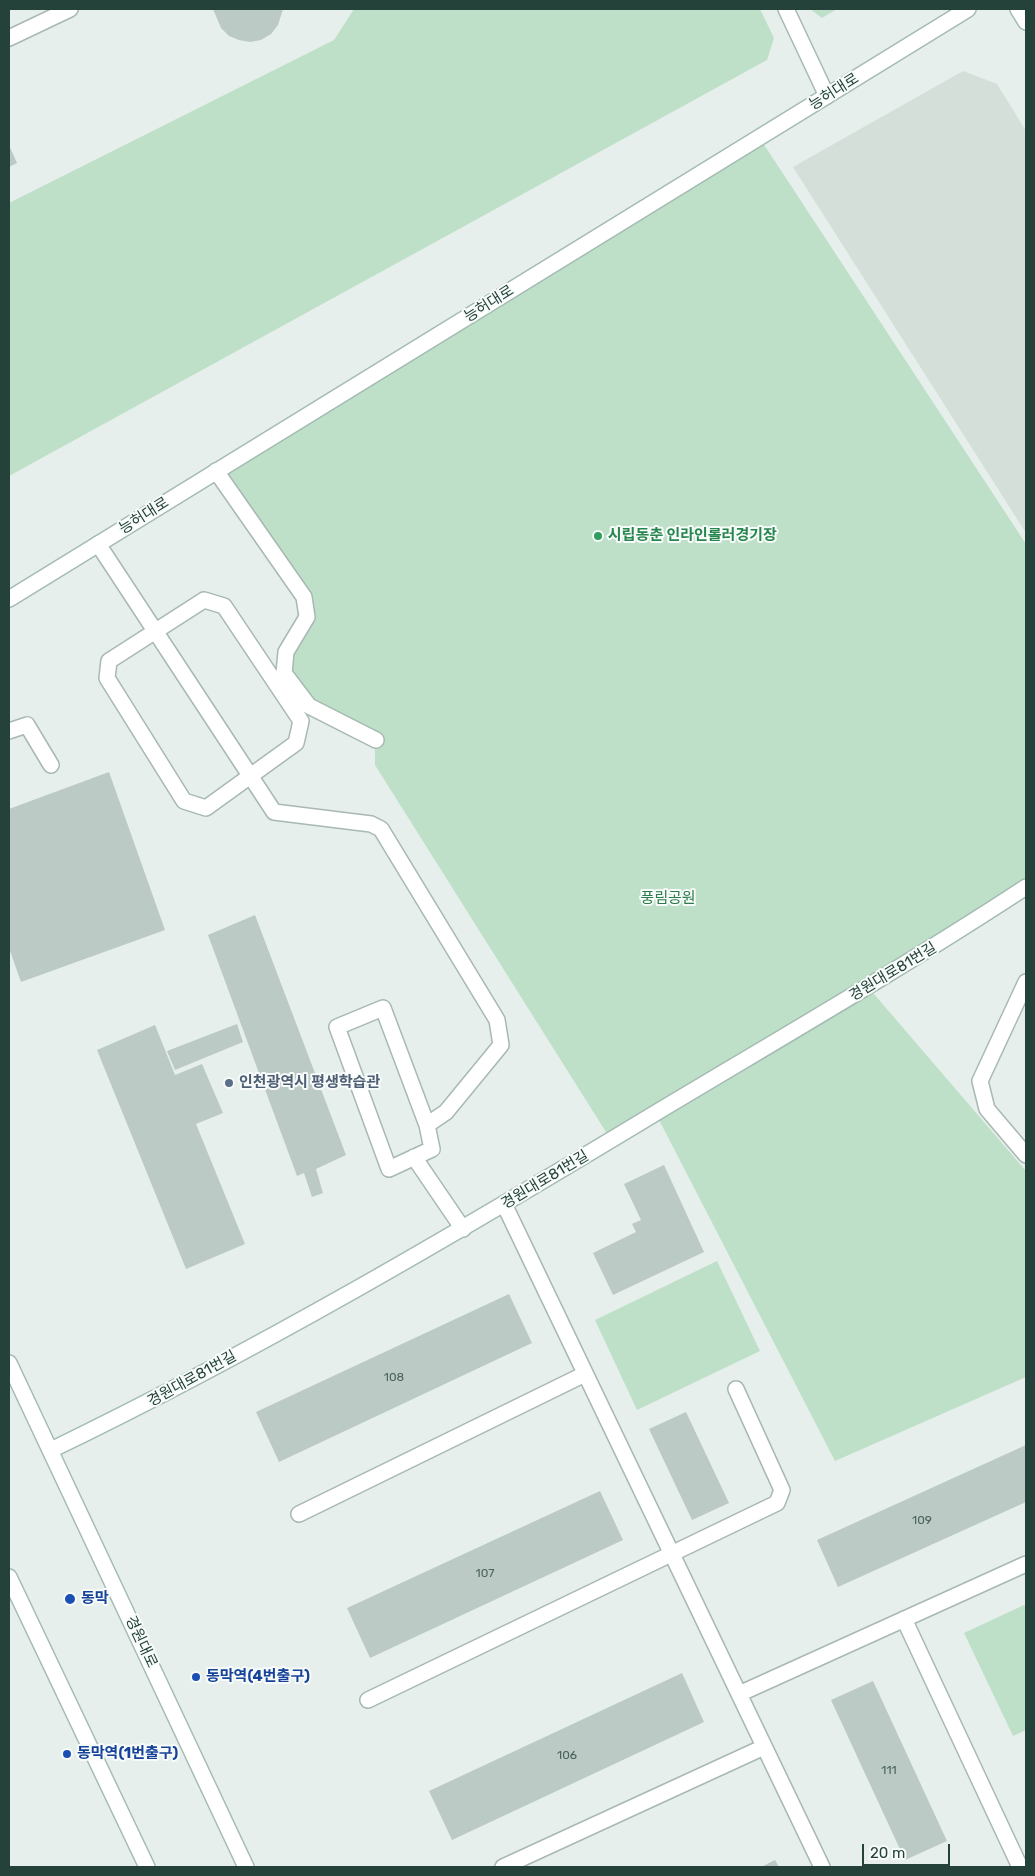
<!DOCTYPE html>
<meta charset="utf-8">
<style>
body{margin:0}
#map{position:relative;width:1035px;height:1876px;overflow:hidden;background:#e6efeb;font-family:Rubik,sans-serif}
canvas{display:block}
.frame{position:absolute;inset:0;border:10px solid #24423a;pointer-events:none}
.scale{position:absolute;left:862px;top:1844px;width:88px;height:22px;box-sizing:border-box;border:2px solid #24423a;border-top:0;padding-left:6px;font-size:15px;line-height:18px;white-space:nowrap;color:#24423a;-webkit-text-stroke:4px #f7fbf9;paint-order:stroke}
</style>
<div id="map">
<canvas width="1035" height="1876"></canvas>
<div class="frame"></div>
<div class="scale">20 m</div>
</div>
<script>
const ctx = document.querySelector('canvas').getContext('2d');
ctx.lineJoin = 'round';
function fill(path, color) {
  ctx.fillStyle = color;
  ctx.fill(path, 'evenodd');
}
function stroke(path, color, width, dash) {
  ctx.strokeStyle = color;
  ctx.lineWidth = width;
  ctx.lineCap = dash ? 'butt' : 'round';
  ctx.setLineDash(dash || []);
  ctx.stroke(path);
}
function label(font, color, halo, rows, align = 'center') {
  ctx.font = font + ' Rubik,"Noto Sans KR",sans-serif';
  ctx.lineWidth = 4;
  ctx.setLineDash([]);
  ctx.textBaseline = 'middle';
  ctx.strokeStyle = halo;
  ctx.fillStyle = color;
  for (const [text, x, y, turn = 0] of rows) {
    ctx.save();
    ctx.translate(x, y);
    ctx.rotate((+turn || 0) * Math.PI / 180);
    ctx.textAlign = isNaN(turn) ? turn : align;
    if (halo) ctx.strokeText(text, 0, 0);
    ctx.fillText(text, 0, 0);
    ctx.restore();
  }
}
const built = new Path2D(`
 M 963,71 L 997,84 L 1026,131 L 1026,533 L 793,167 Z`);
const green = new Path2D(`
 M 354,9 L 760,9 L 774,38 L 767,60 L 9,476 L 9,203 L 334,40 Z
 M 810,9 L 837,9 L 822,18 Z
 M 759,137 L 1026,544 L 1026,887 L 868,987 L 1026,1171 L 1026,1377 L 835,1461 L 656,1114 L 611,1140 L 375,765 L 375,740 L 309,706 L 284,673 L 307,617 L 304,597 L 216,471 Z
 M 717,1261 L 760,1351 L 637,1410 L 595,1320 Z
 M 1024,1605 L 1026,1606 L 1026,1730 L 1013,1736 L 964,1633 Z`);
const building = new Path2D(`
 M 213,9 L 283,9 L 278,25 L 271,34 L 261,40 L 250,42 L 239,40 L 229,36 L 221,28 Z
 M 9,145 L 17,163 L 9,167 Z
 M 109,772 L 165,930 L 21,982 L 9,948 L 9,809 Z
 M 255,915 L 346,1155 L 316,1169 L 323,1193 L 312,1197 L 304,1173 L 297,1176 L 208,935 Z
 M 237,1024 L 243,1042 L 175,1070 L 167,1051 Z
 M 155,1025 L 175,1075 L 202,1064 L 223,1113 L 196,1124 L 245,1244 L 186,1269 L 97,1050 Z
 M 664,1165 L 704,1252 L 613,1295 L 593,1253 L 636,1232 L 632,1224 L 641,1220 L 624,1184 Z
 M 509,1294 L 532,1343 L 279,1462 L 256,1412 Z
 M 686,1412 L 729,1503 L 692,1520 L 649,1429 Z
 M 1026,1445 L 1026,1502 L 838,1587 L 817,1540 Z
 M 600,1491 L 623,1540 L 370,1658 L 347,1608 Z
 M 682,1673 L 704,1722 L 452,1840 L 429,1791 Z
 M 873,1681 L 947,1841 L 905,1860 L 831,1700 Z
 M 775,1860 L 779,1867 L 761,1867 Z`);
const lane = new Path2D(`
 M 786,9 L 827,96
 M 9,38 L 70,9
 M 216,471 L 304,597 L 307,617 L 286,652 L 284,673 L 309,706 L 376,740
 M 98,544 L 274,812 L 371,824 L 381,829 L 497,1020 L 501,1045 L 446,1112 L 427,1125
 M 204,600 L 224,606 L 301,721 L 296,743 L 206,808 L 184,801 L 107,678 L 109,661 Z
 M 9,731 L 27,725 L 51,765
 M 1026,982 L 980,1081 L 987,1109 L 1026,1155
 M 383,1008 L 427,1125 L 432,1149 L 389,1169 L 337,1027 Z
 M 414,1157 L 463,1229
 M 504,1204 L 822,1867
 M 299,1514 L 585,1374
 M 904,1619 L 1020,1867
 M 739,1694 L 1026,1564
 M 368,1700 L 777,1503 L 782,1490 L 736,1389
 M 503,1867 L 764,1747`);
const secondary = new Path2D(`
 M 1018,9 L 1026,22
 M 9,599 L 968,9
 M 9,1363 L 246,1867
 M 51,1450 C 258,1350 457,1233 654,1114 C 779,1039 904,967 1026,887
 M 9,1577 L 147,1867`);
const markers = [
 [598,536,5,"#2e9e5b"],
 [229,1083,5,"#5c6f8a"],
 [70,1599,6,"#1a4fb4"],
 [196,1677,5,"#1a4fb4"],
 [67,1754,5,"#1a4fb4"]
];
const numberNames = [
 ["108",394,1378],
 ["109",922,1521],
 ["107",485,1574],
 ["106",567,1756],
 ["111",889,1771]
];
const streetNames = [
 ["능허대로",834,92,-32],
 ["능허대로",489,304,-32],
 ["능허대로",144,516,-32],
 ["경원대로81번길",893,972,-31],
 ["경원대로81번길",545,1180,-31],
 ["경원대로81번길",192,1379,-29],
 ["경원대로",141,1642,65]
];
const leisureNames = [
 ["시립동춘 인라인롤러경기장",608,536]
];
const parkNames = [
 ["풍림공원",668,899]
];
const serviceNames = [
 ["인천광역시 평생학습관",239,1083]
];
const transitNames = [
 ["동막",81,1599],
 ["동막역(4번출구)",206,1677],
 ["동막역(1번출구)",77,1754]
];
fill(built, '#d4dfda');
fill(green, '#bfe0c8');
fill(building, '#bbcac4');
stroke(lane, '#a8b8b2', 18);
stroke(secondary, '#a4bbb3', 18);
stroke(lane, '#fff', 15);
stroke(secondary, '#fff', 15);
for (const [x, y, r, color] of markers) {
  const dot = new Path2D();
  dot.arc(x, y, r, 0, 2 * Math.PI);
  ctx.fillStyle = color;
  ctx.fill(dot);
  stroke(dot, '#f7fbf9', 2);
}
label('12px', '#4a645c', null, numberNames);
label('15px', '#24423a', '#f7fbf9', streetNames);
label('bold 15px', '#27864d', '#f7fbf9', leisureNames, 'left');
label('15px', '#2d7a4b', '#f7fbf9', parkNames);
label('bold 15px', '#4e5e75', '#f7fbf9', serviceNames, 'left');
label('bold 15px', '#164399', '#f7fbf9', transitNames, 'left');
</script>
